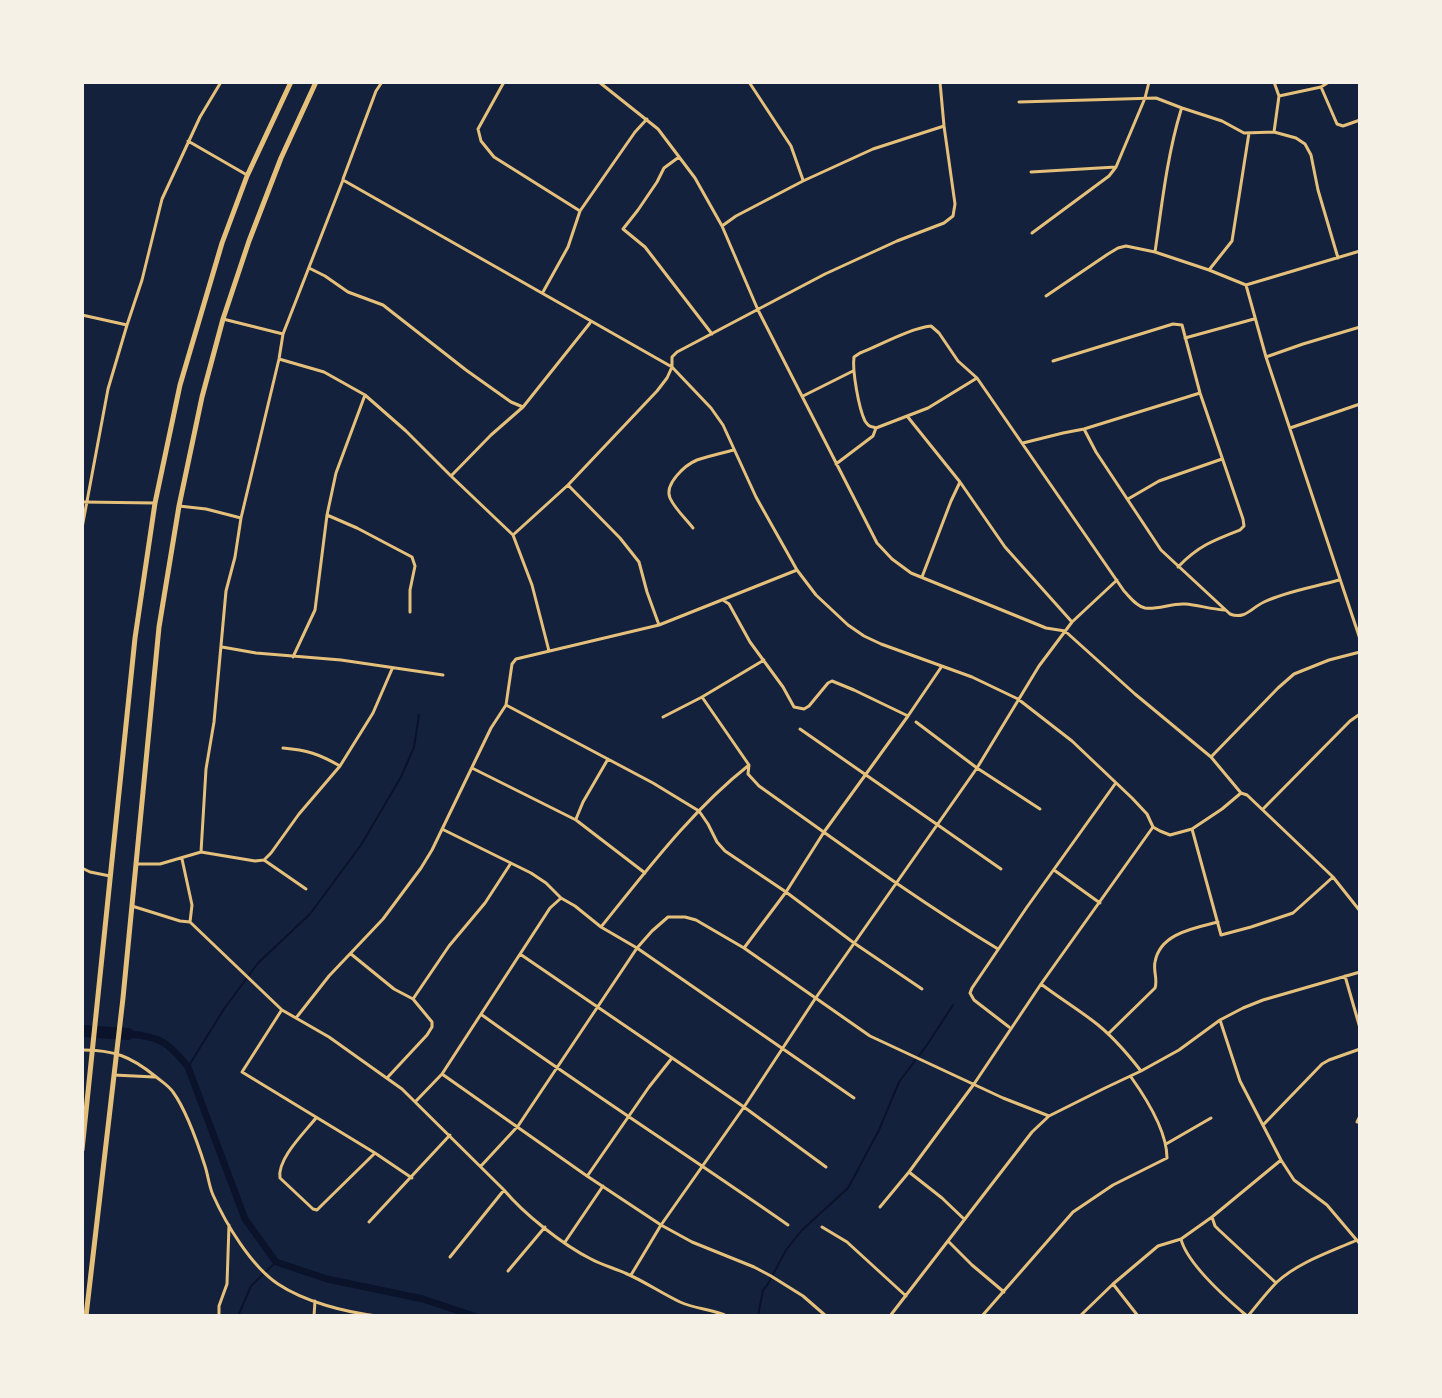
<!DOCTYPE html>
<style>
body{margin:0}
#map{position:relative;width:1442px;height:1398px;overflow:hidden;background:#14213d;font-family:"Open Sans",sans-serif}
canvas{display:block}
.frame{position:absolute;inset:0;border:84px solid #f6f1e7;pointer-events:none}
</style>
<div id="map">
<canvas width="1442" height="1398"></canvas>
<div class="frame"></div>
</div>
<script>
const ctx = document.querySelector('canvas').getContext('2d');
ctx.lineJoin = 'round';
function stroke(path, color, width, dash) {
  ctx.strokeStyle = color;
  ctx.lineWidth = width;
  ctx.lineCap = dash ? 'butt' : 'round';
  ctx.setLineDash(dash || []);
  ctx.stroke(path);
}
const stream = new Path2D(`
 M 188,1067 L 224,1009 L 258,963 L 310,914 L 361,845 L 401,777 L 414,747 L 419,715
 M 238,1316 L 251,1286 L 276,1262
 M 758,1316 L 763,1290 L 768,1284 L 786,1250 L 802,1230 L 848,1188 L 879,1130 L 899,1082 L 927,1045 L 953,1005`);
const canal = new Path2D(`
 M 128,1034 C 160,1036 169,1043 188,1067 L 245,1219 L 276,1262 L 327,1279 L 423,1299 L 474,1316`);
const river = new Path2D(`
 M 82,1031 L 128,1034`);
const minor = new Path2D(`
 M 504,82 L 478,129 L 481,141 L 494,157 L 580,211
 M 599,82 L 658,129 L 695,178 L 722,226 L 758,310 L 877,543 L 892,559 L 911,573 L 1046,628 L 1065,631 L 1135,694 L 1211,757 L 1241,793
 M 749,82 L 791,146 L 803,180
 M 1274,82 L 1279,96
 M 1321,87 L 1337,124 L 1343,126 L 1360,120
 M 1019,102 L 1156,98 L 1182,108 L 1222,121 L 1244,133 L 1274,132 L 1296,138 L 1305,144 L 1311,155 L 1318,190 L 1338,258
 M 1274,132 L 1279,96 L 1321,87 L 1329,82
 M 188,141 L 247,175
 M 679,157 L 664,168 L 657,182 L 638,210 L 623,229 L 645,247 L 712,334
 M 1031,172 L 1116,167
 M 343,179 L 376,91 L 382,82
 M 722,226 L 736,216 L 803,181 L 873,149 L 944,126
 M 1032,233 L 1109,176 L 1116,167 L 1145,98 L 1149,82
 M 1155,252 C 1162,204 1167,156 1181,110
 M 309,268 L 325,276 L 348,292 L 383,305 L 466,370 L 511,402 L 523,407
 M 1209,270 L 1232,241 L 1249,133
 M 1246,285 L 1266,357 L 1360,639
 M 543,292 L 568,247 L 580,211 L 635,132 L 647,119
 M 1046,296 L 1108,254 L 1118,248 L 1126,246 L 1155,252 L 1209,270 L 1246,285 L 1360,251
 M 82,315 L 127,325
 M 223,319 L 283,334 L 343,180 L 672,367 L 711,408 L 723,425 L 756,497 L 797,570 L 816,595 L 848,625 L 864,636 L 881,644 L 972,677 L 1018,699 L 1072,741 L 1132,798 L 1147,814 L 1153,827 L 1160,831 L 1170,835 L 1192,829 L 1222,809 L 1241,793 L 1247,795 L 1333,877 L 1360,911
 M 1185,338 L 1254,319
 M 1266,357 L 1303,344 L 1360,327
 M 279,359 L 324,372 L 365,395 L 406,431 L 451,476 L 513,535 L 532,585 L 549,651
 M 1053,361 L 1173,324 L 1182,325 L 1200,393 L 1243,519 L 1244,526 L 1240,530 C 1214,540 1198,546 1178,567
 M 803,396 L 853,371
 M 907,416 L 960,482 L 1005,547 L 1072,622
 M 876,428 C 870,426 869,427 865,421 C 859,409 852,371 854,357 L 860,353 C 880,345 911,328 931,326 L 939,333 L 958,361 L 977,378 L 1124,591 C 1130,597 1136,606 1145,608 C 1157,610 1172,603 1185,604 C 1198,605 1210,609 1224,610
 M 1290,428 L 1360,404
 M 1084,429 L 1096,452 L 1161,550 L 1230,614 C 1245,620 1251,608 1264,602 C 1287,591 1315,587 1339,580
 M 1023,443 L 1063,433 L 1084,429 L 1200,393
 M 836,464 L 873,436 L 876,428 L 928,408 L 977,378
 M 451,476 L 491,435 L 523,407 L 590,323
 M 568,485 L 620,538 L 639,562 L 647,592 L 659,625
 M 1128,499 L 1159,481 L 1222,459
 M 82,502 L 155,503
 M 179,506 L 206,509 L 241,518
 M 327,515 L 357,528 L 412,557 L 415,566 L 410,590 L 410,612
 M 82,528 L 108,389 L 127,325 L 142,280 L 162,199 L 200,117 L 221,82
 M 693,528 C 686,519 675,509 670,498 C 664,484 685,465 697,460 C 709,456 722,453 734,450
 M 513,535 L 568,485 L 657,391 L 667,378 L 672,367 L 672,357 L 677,352 L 825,274 L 897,241 L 944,223 L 953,216 L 955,204 L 944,126 L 940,82
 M 922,577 L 951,501 L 960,482
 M 723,600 L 729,604 L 750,642 L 783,687 L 794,707 L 804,709 L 809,706 L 828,683 L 832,681 L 854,690 L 908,716
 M 222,647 L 256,653 L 341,660 L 443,675
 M 293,657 L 315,610 L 327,515 L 336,473 L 365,395
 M 702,697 L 749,765 L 748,774 L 759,786 C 838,842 915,899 998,949
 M 506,705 L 653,783 L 699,811 L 708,824 L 717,842 L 725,851 L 786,892 L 854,943 L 922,989
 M 663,717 L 702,697 L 764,660
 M 916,722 L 977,768 L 1040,809
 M 800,729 L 1001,869
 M 283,748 C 307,750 319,754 340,766
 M 1211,757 L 1278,688 L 1294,674 L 1329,660 L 1360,652
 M 472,768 L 576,820 L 645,873
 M 1263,809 L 1350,721 L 1360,714
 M 576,819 L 583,802 L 608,759
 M 442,829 L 531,873 L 546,883 L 561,898 L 575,906 L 601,927 L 637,948 L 854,1098
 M 1192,829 L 1221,935 L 1251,927 L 1293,913 L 1333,877
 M 201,852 L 206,769 L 214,722 L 226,591 L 235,557 L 241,518 L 279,359 L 283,334
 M 182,859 L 192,905 L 190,922
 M 264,860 L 271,853 L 299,814 L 340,766 L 373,713 L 392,669
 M 136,864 L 160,864 L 201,852 L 255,861 L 264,860 L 306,889
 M 82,868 L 90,872 L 110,876
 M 1054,870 L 1100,903
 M 132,906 L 180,921 L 190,922 L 282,1010 L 329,1037 L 402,1089 L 504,1190 C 524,1214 563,1245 591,1259 C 602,1265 614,1268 625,1273 C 644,1281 661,1293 680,1302 C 695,1309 712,1309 727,1316
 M 601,927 C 647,870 692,810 749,765
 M 744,948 L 786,892 L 824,832 L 908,716 L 942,666
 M 351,954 L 394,989 L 413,999 L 432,1022 L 432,1027 L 427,1035 L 387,1078
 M 520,954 L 744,1107 L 826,1167
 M 1345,976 L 1360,1028
 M 1041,984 C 1058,997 1076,1008 1093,1021 C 1112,1035 1127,1053 1141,1071
 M 413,999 L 449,946 L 485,903 L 511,863
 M 281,1011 L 242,1072 L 375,1153 L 412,1178
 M 482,1015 C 582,1087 686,1154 788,1225
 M 296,1018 L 329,976 L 383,919 L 421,868 L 432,850 L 491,728 L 506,705 L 512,664 L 516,659 L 659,625 L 797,570
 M 1220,1020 L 1240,1081 L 1281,1160 L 1294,1180 L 1327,1205 L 1360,1244
 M 1009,1027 L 974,1000 L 970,993 L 972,988 L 1027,907 L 1115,784
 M 1108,1034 L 1155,988 C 1158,979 1153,971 1155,962 C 1160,933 1195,928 1218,922
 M 82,1050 C 114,1050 130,1056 155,1076 C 161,1081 169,1086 173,1092 C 186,1110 198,1144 205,1166 C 208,1175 209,1186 213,1195 C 226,1224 251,1266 278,1284 C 305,1302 345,1312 377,1316
 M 442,1074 L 587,1176 L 661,1225 L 692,1242 L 754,1267 L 771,1276 L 803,1296 L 826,1316
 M 114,1075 L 154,1077
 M 416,1101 L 442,1074 L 550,908 L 560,899
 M 316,1118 C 304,1133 277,1159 280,1178 L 313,1209 L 317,1210 L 322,1205 L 375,1153
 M 1357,1122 L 1360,1116
 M 1264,1124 L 1322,1064 L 1329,1060 L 1360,1049
 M 1166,1144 L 1211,1118
 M 481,1166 L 518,1126 L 637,948 L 652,931 L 668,917 L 685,917 L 696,920 L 744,948 L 870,1036 L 1003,1098 L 1049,1116
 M 909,1172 L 942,1198 L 964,1219
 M 588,1175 L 649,1087 L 672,1058
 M 880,1207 L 909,1172 L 974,1084 L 1041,984 L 1153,827
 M 1212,1217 L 1215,1226 L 1219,1230 L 1275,1282
 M 369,1222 L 450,1135
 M 822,1227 L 847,1242 L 906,1296
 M 1181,1239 C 1187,1264 1227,1299 1247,1316
 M 948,1241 L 972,1265 L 1004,1292
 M 565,1242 L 603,1186
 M 450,1257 L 504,1190
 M 508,1271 L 545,1227
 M 631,1275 L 661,1225 L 744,1107 L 815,999 L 977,768 L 1039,666 L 1072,622 L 1117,580
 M 1113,1284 L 1138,1316
 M 219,1316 L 219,1306 L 227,1284 L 229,1225
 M 314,1316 L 315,1301
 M 890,1316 L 1032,1132 L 1049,1116 L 1105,1088 L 1141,1071 L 1179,1050 L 1220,1020 L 1243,1008 L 1263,1000 L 1360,972
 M 982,1316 L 1073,1212 L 1113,1185 L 1167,1158 C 1167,1132 1146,1098 1131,1077
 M 1080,1316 L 1113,1284 L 1158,1246 L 1181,1239 L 1212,1217 L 1281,1160
 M 1248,1316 C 1257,1305 1267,1292 1277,1282 C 1299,1262 1330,1252 1357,1240`);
const motorway = new Path2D(`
 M 82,1150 L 135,638 L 155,503 L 180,385 L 222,243 L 247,176 L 291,82
 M 86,1316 L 123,998 L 159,627 L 179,506 L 202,397 L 223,319 L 249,241 L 281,158 L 316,82`);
stroke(stream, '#0b132b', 2);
stroke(canal, '#0b132b', 7);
stroke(river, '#0b132b', 12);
stroke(minor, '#e5c07b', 3);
stroke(motorway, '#e5c07b', 5);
</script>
